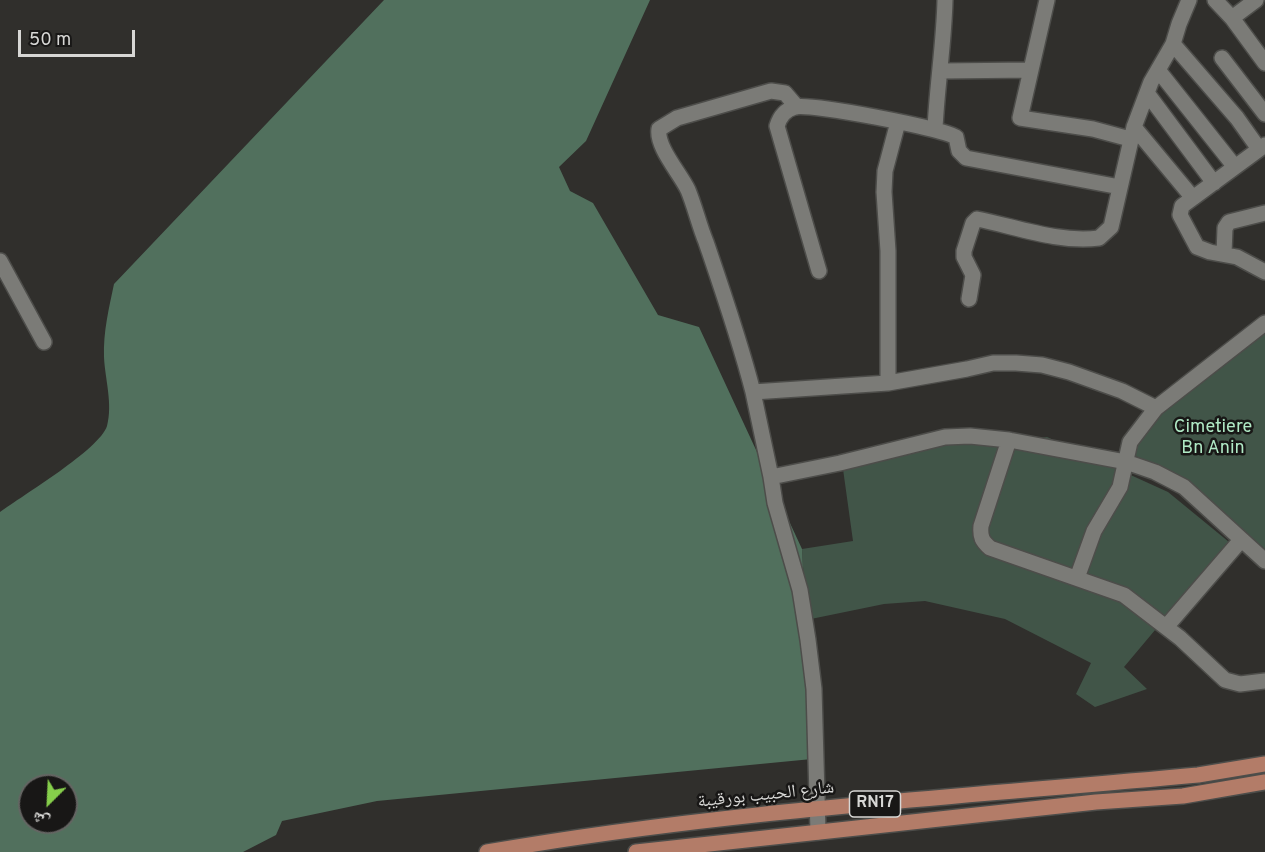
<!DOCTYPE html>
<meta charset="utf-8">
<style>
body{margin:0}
#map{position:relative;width:1265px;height:852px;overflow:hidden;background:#302f2c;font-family:Overpass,"Noto Naskh Arabic",sans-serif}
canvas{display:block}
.north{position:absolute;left:18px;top:774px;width:60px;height:60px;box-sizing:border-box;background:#181716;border:2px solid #646462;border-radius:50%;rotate:204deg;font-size:16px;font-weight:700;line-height:24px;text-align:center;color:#d7d7d5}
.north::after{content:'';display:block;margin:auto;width:21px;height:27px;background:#86cf4b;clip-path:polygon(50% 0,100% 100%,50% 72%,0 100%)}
.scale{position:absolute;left:18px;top:30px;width:117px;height:27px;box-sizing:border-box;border:3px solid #d7d7d5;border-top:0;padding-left:8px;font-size:18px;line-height:21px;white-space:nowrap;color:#d7d7d5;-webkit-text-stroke:4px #181716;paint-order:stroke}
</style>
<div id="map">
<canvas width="1265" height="852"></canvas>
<div class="north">ش</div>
<div class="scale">50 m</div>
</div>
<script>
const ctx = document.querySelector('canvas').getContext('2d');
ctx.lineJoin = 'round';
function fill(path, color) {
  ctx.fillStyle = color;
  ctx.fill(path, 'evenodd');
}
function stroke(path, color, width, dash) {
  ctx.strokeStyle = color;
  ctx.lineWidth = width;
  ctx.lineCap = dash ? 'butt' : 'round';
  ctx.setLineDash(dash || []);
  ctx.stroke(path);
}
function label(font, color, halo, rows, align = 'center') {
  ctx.font = font + ' Overpass,"Noto Naskh Arabic",sans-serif';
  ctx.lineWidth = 5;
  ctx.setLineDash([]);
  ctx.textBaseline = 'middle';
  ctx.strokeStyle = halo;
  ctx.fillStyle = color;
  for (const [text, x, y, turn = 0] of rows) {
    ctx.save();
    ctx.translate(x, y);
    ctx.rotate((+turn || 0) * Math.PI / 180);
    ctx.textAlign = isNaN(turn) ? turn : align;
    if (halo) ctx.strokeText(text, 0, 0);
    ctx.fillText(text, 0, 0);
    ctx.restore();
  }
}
const green = new Path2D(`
 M 1265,330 L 1265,549 L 1179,476 L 1129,453 L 1152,422 Z
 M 1047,437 L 1168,492 L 1229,542 L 1124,667 L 1147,689 L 1095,707 L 1076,694 L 1091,663 L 1005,619 L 925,601 L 884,604 L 806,620 L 802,549 L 853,541 L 843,469 L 947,442 L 1004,444 Z`);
const forest = new Path2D(`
 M 384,0 L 650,0 L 586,141 L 559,167 L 570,191 L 593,203 L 658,315 L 699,327 L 802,549 L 812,759 L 377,801 L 282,821 L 276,835 L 243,852 L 0,852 L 0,512 C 22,496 100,449 107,426 C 113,404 105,379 104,357 C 103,332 109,308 114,284 ZM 30,786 L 66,786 L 66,822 L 30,822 Z`);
const street = new Path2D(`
 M 1047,0 L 1020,118 L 1093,129 L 1130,139
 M 1215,0 L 1232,18 L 1265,63
 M 1232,18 L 1256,0
 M 1173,44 L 1237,118 L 1259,149
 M 1222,58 L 1265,114
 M 1158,70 L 1235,167
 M 941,71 L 1031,70
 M 1147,93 L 1214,183
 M 797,107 L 785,93 L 771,91 L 677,118 L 659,129 C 656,147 680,173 688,190 C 695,207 699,225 706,242 C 723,292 740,341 753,392 L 888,383 L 967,369 L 993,363 L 1016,363 L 1042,365 L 1069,372 L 1122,391 L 1156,408 L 1130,442 L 1120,487 L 1094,531 L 1077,578
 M 1134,127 L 1193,198
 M 935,129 C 937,86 944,43 945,0
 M 1265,145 L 1182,206 L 1180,215 L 1197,247 L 1210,252 L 1237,257 L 1265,272
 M 1224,254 L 1225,228 L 1229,222 L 1265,213
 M 0,261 L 44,342
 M 819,271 L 777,126 C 780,116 785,110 795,107 C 812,103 940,128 956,137 L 959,151 L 966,158 L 1120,187
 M 969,299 L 973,275 L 964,257 L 964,251 L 973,223 L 977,219 C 1017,227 1058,243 1099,238 L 1111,227 L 1134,127 L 1151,82 L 1173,44 L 1179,24 L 1189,0
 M 888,383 L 888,251 L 884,192 L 885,171 L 898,122
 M 753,392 L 771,477
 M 1156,408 L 1265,323
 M 1009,440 L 981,526 C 980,537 982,541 990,548 L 1124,595 L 1180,638 L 1225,680 L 1240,684 L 1265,681
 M 1166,627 L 1241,540
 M 818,832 L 814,689 L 808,640 L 800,590 L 775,503 L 771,477 L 840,463 L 945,437 L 970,436 L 1009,440 L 1126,462 L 1155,472 L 1184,487 L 1265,561`);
const primary = new Path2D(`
 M 487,852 C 722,811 961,797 1198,775 L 1265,764
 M 636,852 L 1096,802 L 1183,796 L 1265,782`);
const shields = [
 [875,804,51]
];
const shieldNames = [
 ["RN17",875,804]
];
const parkNames = [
 ["Cimetiere",1213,428],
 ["Bn Anin",1213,449]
];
const streetNames = [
 ["شارع الحبيب بورقيبة",766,796,-6]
];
fill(green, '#415548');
fill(forest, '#51705d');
stroke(street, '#4d4d4a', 18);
stroke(primary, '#4d4d4a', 18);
stroke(street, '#7b7b77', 15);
stroke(primary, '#b37c68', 15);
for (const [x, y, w] of shields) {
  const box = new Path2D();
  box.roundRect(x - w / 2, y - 13, w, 26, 4.5);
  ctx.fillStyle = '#181716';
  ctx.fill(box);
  stroke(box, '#d7d7d5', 1.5);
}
label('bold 16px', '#d7d7d5', null, shieldNames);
label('18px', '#b0e9c5', '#181716', parkNames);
label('18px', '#d7d7d5', '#181716', streetNames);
</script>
